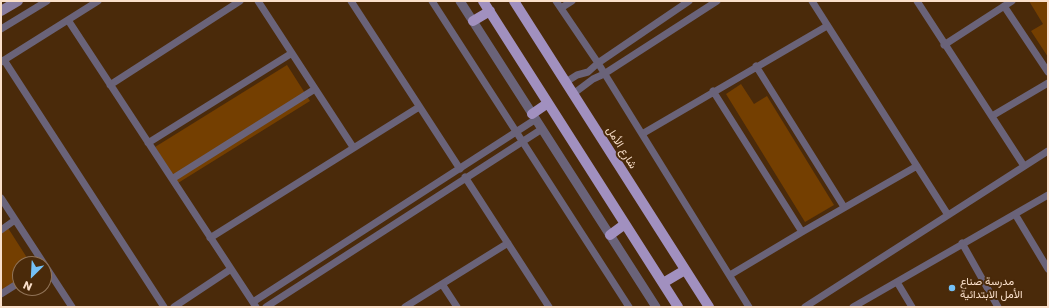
<!DOCTYPE html>
<meta charset="utf-8">
<style>
body{margin:0}
#map{position:relative;width:1049px;height:308px;overflow:hidden;background:#4a2a0a;font-family:Poppins,sans-serif}
canvas{display:block}
.frame{position:absolute;inset:0;border:2px solid #fae0cb;pointer-events:none}
.north{position:absolute;left:12px;top:256px;width:40px;height:40px;box-sizing:border-box;background:#4a2a0a;border:1px solid #907357;border-radius:50%;rotate:204deg;font-size:11px;font-weight:700;line-height:16px;text-align:center;color:#fae0cb}
.north::after{content:'';display:block;margin:auto;width:14px;height:18px;background:#74c0f6;clip-path:polygon(50% 0,100% 100%,50% 72%,0 100%)}
</style>
<div id="map">
<canvas width="1049" height="308"></canvas>
<div class="frame"></div>
<div class="north">N</div>
</div>
<script>
const ctx = document.querySelector('canvas').getContext('2d');
ctx.lineJoin = 'round';
function fill(path, color) {
  ctx.fillStyle = color;
  ctx.fill(path, 'evenodd');
}
function stroke(path, color, width, dash) {
  ctx.strokeStyle = color;
  ctx.lineWidth = width;
  ctx.lineCap = dash ? 'butt' : 'round';
  ctx.setLineDash(dash || []);
  ctx.stroke(path);
}
function label(font, color, halo, rows, align = 'center') {
  ctx.font = font + ' Poppins,Vazirmatn,sans-serif';
  ctx.lineWidth = 4;
  ctx.setLineDash([]);
  ctx.textBaseline = 'middle';
  ctx.strokeStyle = halo;
  ctx.fillStyle = color;
  for (const [text, x, y, turn = 0] of rows) {
    ctx.save();
    ctx.translate(x, y);
    ctx.rotate((+turn || 0) * Math.PI / 180);
    ctx.textAlign = isNaN(turn) ? turn : align;
    if (halo) ctx.strokeText(text, 0, 0);
    ctx.fillText(text, 0, 0);
    ctx.restore();
  }
}
const green = new Path2D(`
 M 1029,1 L 1048,1 L 1048,57 L 1031,31 L 1043,24 Z
 M 287,65 L 310,101 L 178,183 L 155,147 Z
 M 741,84 L 754,104 L 767,96 L 834,205 L 805,222 L 726,94 Z
 M 8,228 L 31,264 L 20,264 L 20,281 L 1,293 L 1,233 Z`);
const minor = new Path2D(`
 M 258,1 L 353,147
 M 351,1 L 460,169
 M 432,1 L 629,307
 M 556,1 L 598,63 L 749,307
 M 812,1 L 948,215
 M 917,1 L 1024,166
 M 1004,6 L 1048,72
 M 561,8 L 572,1
 M 68,20 L 256,307
 M 1,29 L 47,1
 M 944,45 L 1012,1
 M 4,60 L 164,307
 M 1,62 L 98,1
 M 756,66 L 844,207
 M 566,82 L 577,75 L 588,72 L 598,63 L 689,1
 M 110,85 L 240,1
 M 713,91 L 802,232
 M 573,94 L 593,79 L 604,74 L 717,1
 M 992,116 L 1048,83
 M 642,134 L 827,26
 M 148,143 L 292,53
 M 465,177 L 549,307
 M 172,179 L 315,89
 M 1,198 L 72,307
 M 1015,214 L 1048,269
 M 1,230 L 15,220
 M 210,238 L 419,107
 M 962,243 L 998,307
 M 730,275 L 802,232 L 917,166
 M 897,282 L 912,307
 M 442,284 L 457,307
 M 1,294 L 20,282
 M 253,302 L 536,119
 M 174,307 L 231,269
 M 266,307 L 542,129
 M 405,307 L 508,243
 M 805,307 L 1048,151
 M 853,307 L 1048,195`);
const tertiary = new Path2D(`
 M 460,1 L 656,307`);
const secondary = new Path2D(`
 M 1,11 L 18,1`);
const primary = new Path2D(`
 M 483,1 L 678,307
 M 514,1 L 709,307
 M 473,21 L 490,11
 M 532,114 L 548,103
 M 610,235 L 625,224
 M 663,283 L 685,270`);
const markers = [
 [952,288,4,"#74c0f6"]
];
const streetNames = [
 ["شارع الأمل",621,148,58]
];
const poiNames = [
 ["مدرسة صناع",960,282],
 ["الأمل الابتدائية",960,295]
];
fill(green, '#743f01');
stroke(minor, '#6a6379', 7);
stroke(tertiary, '#6a6379', 9);
stroke(secondary, '#897da0', 10);
stroke(primary, '#a190bf', 10);
for (const [x, y, r, color] of markers) {
  const dot = new Path2D();
  dot.arc(x, y, r, 0, 2 * Math.PI);
  ctx.fillStyle = color;
  ctx.fill(dot);
  stroke(dot, '#4a2a0a', 1.5);
}
label('11px', '#fae0cb', '#4a2a0a', streetNames);
label('11px', '#fae0cb', '#4a2a0a', poiNames, 'left');
</script>
